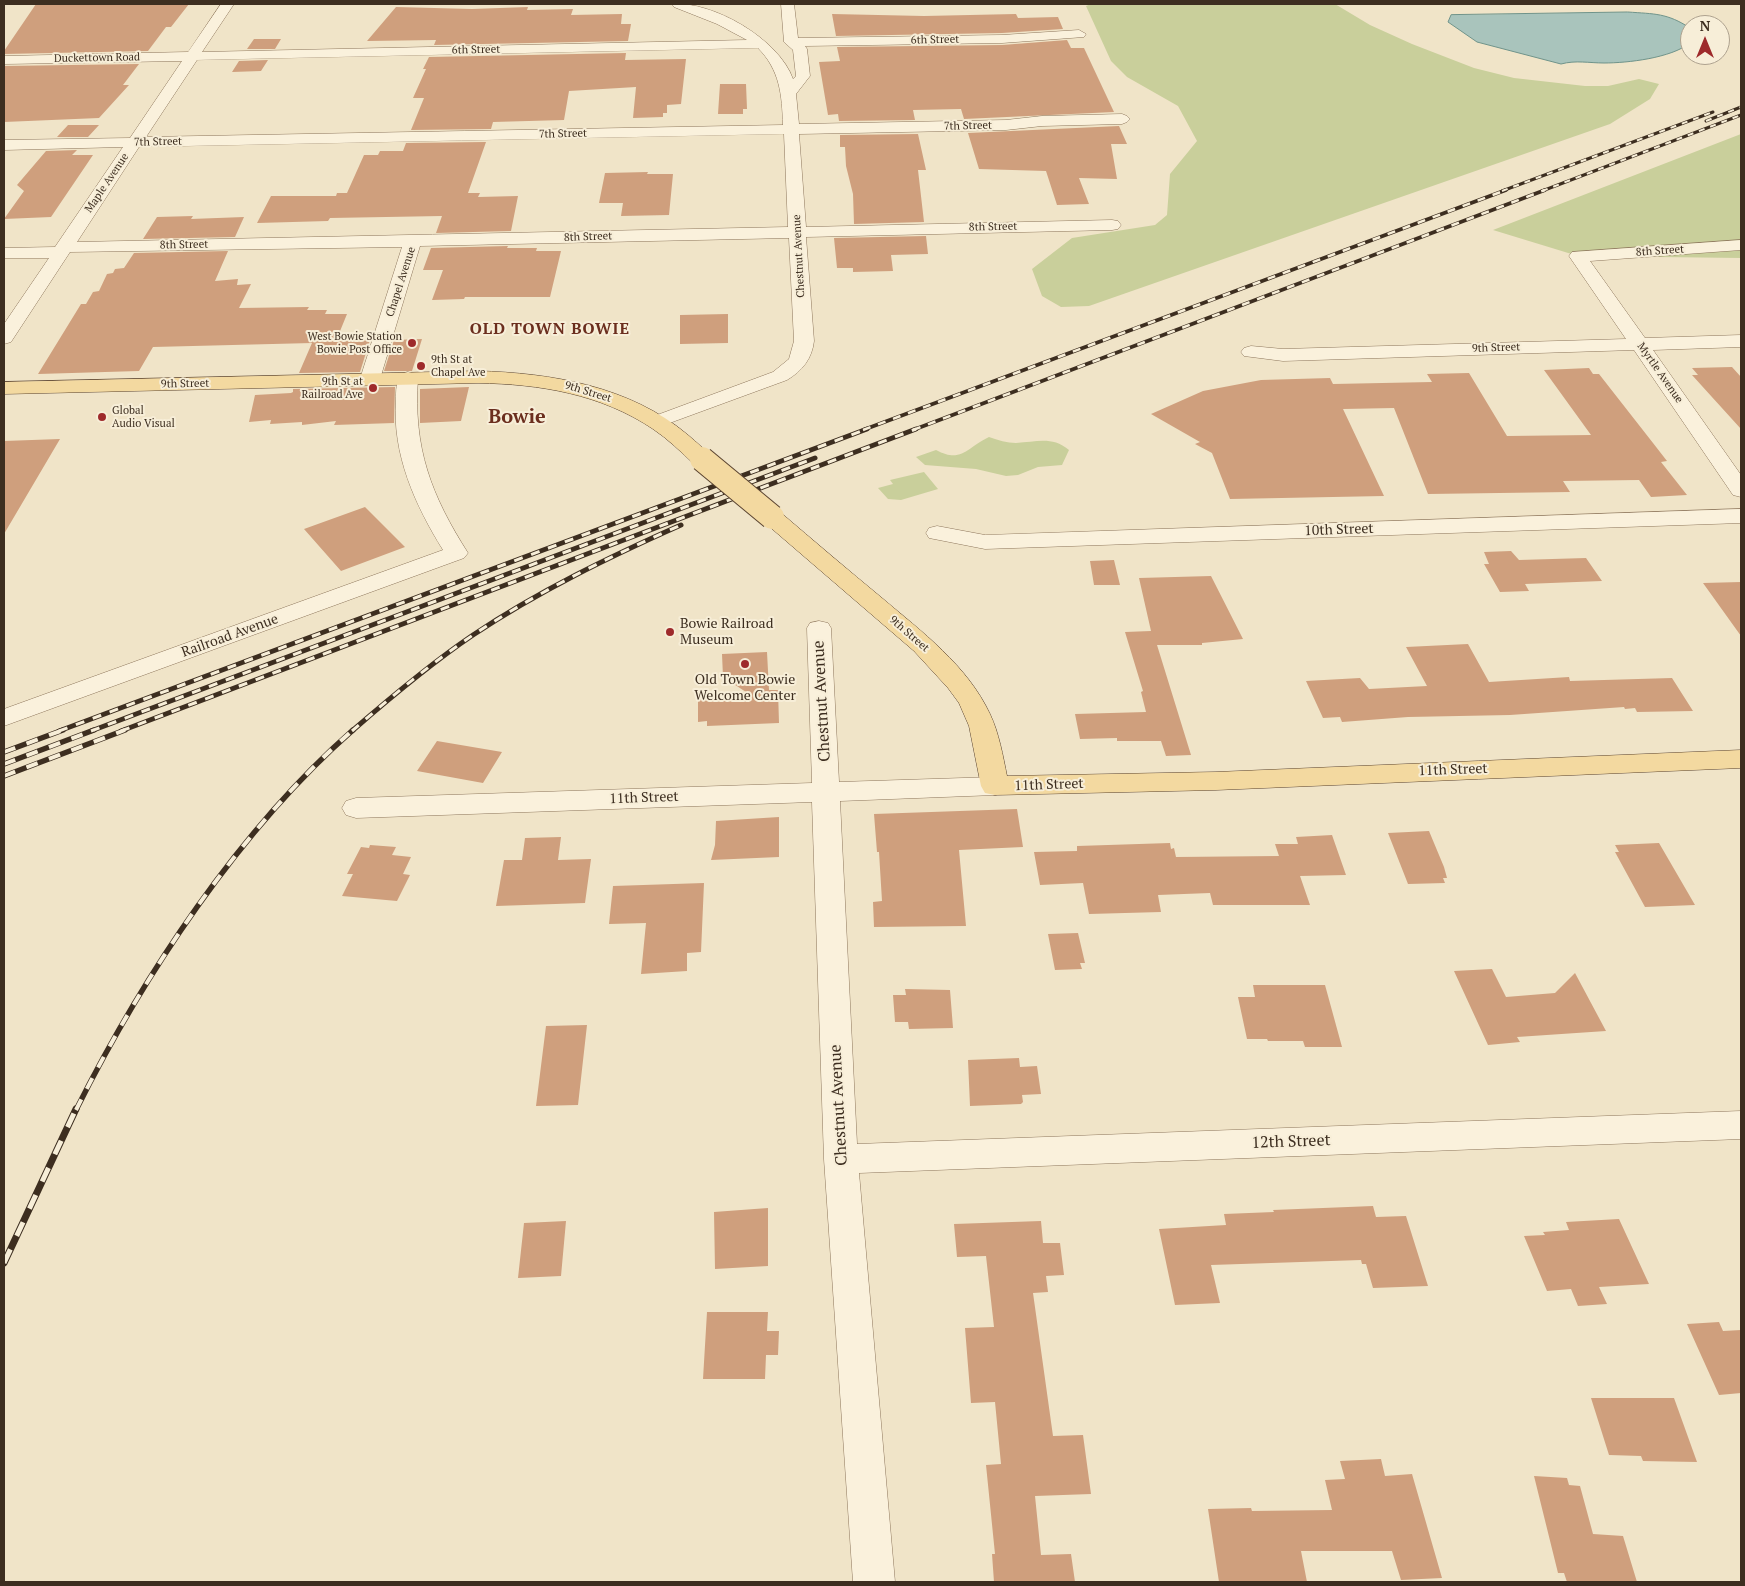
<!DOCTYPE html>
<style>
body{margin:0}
#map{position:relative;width:1745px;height:1586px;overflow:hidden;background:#f0e4c8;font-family:"PT Serif",serif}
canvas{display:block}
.frame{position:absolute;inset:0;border:5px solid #3d2e20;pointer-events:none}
.north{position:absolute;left:1680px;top:15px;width:50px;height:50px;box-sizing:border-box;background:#f7eed8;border:1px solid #ada18e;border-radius:50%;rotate:0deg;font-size:14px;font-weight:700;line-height:20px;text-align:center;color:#3d2e20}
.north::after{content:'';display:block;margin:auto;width:18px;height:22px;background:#9e2a2b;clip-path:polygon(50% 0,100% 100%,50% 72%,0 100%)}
</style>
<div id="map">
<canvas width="1745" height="1586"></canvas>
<div class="frame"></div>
<div class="north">N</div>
</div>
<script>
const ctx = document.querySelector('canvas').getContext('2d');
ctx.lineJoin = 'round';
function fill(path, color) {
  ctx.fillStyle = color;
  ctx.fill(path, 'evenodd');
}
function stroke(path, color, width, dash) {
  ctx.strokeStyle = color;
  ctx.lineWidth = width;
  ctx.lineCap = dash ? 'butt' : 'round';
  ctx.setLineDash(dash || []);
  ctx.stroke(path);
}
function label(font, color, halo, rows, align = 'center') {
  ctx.font = font + ' "PT Serif",serif';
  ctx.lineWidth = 4;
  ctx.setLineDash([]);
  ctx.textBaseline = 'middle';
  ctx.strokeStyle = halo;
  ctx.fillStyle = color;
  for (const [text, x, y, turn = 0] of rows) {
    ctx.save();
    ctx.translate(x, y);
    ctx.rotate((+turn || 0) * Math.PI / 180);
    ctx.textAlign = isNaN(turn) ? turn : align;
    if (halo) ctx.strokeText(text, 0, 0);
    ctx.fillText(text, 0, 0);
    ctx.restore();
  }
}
const green = new Path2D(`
 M 1091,4 L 1335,4 L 1370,25 L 1412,44 L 1474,68 L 1514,78 L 1585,86 L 1608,86 L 1639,79 L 1659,84 L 1650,99 L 1610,124 L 1089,306 L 1061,307 L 1042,296 L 1032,269 L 1072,238 L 1155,225 L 1167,215 L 1170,174 L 1197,141 L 1178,106 L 1127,77 L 1111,61 L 1086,6 Z
 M 1741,134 L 1741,258 L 1578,256 L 1493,230 Z
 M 989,437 C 998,440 1007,443 1016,443 C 1037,442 1052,436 1069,450 L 1062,465 L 1038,467 L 1018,475 L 1006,476 L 976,469 L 925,465 L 916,457 L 936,450 C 962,464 967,447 989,437 Z
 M 924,472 L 938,489 L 901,500 L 888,499 L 878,488 L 893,484 L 890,480 Z`);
const water = new Path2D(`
 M 1628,12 C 1655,14 1667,13 1690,28 L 1690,43 C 1671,58 1628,63 1604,63 C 1589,63 1576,60 1561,64 L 1477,42 L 1448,22 L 1451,15 Z`);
const building = new Path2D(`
 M 36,4 L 117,4 L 116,5 L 189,4 L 171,27 L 166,27 L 148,51 L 4,54 L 4,51 Z
 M 396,7 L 472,9 L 528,7 L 527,10 L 573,9 L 571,15 L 622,14 L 621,24 L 631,24 L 628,41 L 434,45 L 436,40 L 367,41 Z
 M 832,14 L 924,16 L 1016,14 L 1018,18 L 1058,17 L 1063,29 L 1002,33 L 836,36 Z
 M 254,39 L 281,39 L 275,49 L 247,49 Z
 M 1067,40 L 1071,48 L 1084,48 L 1114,112 L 964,119 L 961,109 L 913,110 L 915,120 L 839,121 L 838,114 L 828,115 L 819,62 L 840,61 L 837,47 L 1002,45 Z
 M 626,53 L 625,60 L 686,59 L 681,104 L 667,105 L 667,113 L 663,113 L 663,117 L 633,118 L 636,87 L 569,91 L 564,120 L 493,122 L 491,129 L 411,130 L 424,98 L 413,98 L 426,69 L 423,69 L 429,57 Z
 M 268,60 L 261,71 L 232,72 L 239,61 Z
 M 139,64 L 123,85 L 129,85 L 99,118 L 4,122 L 4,66 Z
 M 720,84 L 746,84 L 747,109 L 743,109 L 743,114 L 718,114 Z
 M 68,125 L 99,125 L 88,137 L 57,137 Z
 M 1119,126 L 1127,144 L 1111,144 L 1117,179 L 1079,178 L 1089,204 L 1057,205 L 1046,171 L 979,169 L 968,133 Z
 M 918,134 L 926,170 L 918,170 L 924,222 L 854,224 L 853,194 L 846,166 L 845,147 L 840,147 L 840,135 Z
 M 486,142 L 468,193 L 480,193 L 478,197 L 518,196 L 511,231 L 436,233 L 442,216 L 330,218 L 328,221 L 257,223 L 271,196 L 336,196 L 337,193 L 347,193 L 364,155 L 378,155 L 380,151 L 403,151 L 406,143 Z
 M 77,150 L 72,155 L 93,155 L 51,217 L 4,219 L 24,191 L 17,185 L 46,151 Z
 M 648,172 L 647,174 L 673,174 L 669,215 L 621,216 L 623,203 L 599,203 L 605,173 Z
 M 193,216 L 191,219 L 244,217 L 235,237 L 143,239 L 157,217 Z
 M 926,236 L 928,254 L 891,255 L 893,271 L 853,272 L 853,268 L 837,268 L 834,238 Z
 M 508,246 L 507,248 L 537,248 L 536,251 L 561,251 L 550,297 L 465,297 L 464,299 L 432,300 L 443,270 L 423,270 L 431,248 Z
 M 228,251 L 215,281 L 238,279 L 237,285 L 251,284 L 239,308 L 309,307 L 307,310 L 327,310 L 325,314 L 347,314 L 336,341 L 370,340 L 360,372 L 299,373 L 312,343 L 153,347 L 139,371 L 38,374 L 81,304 L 86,304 L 93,292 L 99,291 L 107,274 L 113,273 L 115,269 L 124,268 L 134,253 Z
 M 728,314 L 728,343 L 680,344 L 680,315 Z
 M 422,339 L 412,371 L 384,371 L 394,340 Z
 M 1732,367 L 1741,377 L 1741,429 L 1692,375 L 1698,375 L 1692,368 Z
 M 1589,368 L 1593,374 L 1599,374 L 1653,443 L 1667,461 L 1661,462 L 1687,495 L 1651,497 L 1639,480 L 1563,481 L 1570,492 L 1428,494 L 1394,408 L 1343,409 L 1384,496 L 1230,499 L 1212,453 L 1195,444 L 1200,442 L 1151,414 L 1203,391 L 1261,380 L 1330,378 L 1333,384 L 1432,382 L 1427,374 L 1469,373 L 1507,436 L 1591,435 L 1544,370 Z
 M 395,387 L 394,423 L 334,425 L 336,421 L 302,425 L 302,422 L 270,424 L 271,420 L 249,422 L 255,395 L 291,393 L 293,392 L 293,389 Z
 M 469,387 L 461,421 L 420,423 L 420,389 Z
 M 60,439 L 4,534 L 4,441 Z
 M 365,507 L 405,547 L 341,571 L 304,529 Z
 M 1511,551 L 1519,560 L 1586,558 L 1602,581 L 1525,584 L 1529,591 L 1500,592 L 1484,564 L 1489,564 L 1484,552 Z
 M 1114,560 L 1120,585 L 1094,585 L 1090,561 Z
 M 1211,576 L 1243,639 L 1202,643 L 1202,645 L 1157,645 L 1191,755 L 1166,756 L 1161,741 L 1117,741 L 1117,738 L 1080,739 L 1075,714 L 1146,712 L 1141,692 L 1143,691 L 1125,632 L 1151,631 L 1139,578 Z
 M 1741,582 L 1741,636 L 1703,583 Z
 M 1468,644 L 1489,682 L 1569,677 L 1570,681 L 1672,678 L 1693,711 L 1637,712 L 1635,708 L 1625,709 L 1624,707 L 1510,715 L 1408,717 L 1342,722 L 1340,717 L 1323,718 L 1306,681 L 1360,678 L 1369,689 L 1427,686 L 1406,647 Z
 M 767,652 L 769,690 L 778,690 L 779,723 L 707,726 L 707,721 L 698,722 L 698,694 L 746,692 L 723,677 L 722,654 Z
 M 437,741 L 502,752 L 483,783 L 417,771 Z
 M 1017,809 L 1023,847 L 959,850 L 966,926 L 874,927 L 873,902 L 882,901 L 879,852 L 877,852 L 874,814 Z
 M 779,817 L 779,857 L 711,860 L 715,845 L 716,821 Z
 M 1429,831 L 1444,867 L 1447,878 L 1443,878 L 1445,883 L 1408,884 L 1388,833 Z
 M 1332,835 L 1346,875 L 1300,876 L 1310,905 L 1213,905 L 1210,893 L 1158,895 L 1161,912 L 1089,914 L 1083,883 L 1040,885 L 1034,852 L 1077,851 L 1077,846 L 1170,843 L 1171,849 L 1174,848 L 1176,857 L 1279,856 L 1275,844 L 1298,844 L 1296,837 Z
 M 561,837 L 558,860 L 591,859 L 585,903 L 496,906 L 504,860 L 522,860 L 525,838 Z
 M 1659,843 L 1695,905 L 1645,907 L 1615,852 L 1619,852 L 1615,845 Z
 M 370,845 L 396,847 L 392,855 L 411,857 L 403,874 L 410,875 L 397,901 L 342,896 L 353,874 L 347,874 L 361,847 L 369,848 Z
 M 704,883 L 701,952 L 687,953 L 687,971 L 641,974 L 646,923 L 609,924 L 613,886 Z
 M 1078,933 L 1085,963 L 1080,963 L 1082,969 L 1055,970 L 1048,934 Z
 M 1492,969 L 1506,997 L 1555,993 L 1575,973 L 1606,1031 L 1517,1037 L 1520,1042 L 1488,1045 L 1454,971 Z
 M 1253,985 L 1325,985 L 1342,1047 L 1305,1047 L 1303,1041 L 1268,1041 L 1267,1039 L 1247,1039 L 1238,997 L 1255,997 Z
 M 905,989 L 950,990 L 953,1028 L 909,1029 L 908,1022 L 895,1022 L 893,995 L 906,995 Z
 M 587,1025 L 578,1105 L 536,1106 L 546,1026 Z
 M 1019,1058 L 1020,1067 L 1037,1066 L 1041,1094 L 1022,1095 L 1023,1102 L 1021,1104 L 970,1106 L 968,1060 Z
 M 1373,1206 L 1376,1217 L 1406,1216 L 1428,1286 L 1373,1288 L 1366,1264 L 1362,1264 L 1361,1260 L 1211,1265 L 1220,1303 L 1175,1305 L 1159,1229 L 1226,1225 L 1224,1214 L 1274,1212 L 1273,1210 Z
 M 768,1208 L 768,1266 L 715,1269 L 714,1212 Z
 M 1619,1219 L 1649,1284 L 1599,1287 L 1607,1304 L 1578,1306 L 1571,1289 L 1547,1291 L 1524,1236 L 1545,1235 L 1543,1232 L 1569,1230 L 1566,1222 Z
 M 566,1221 L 561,1276 L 518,1278 L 524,1223 Z
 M 1041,1221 L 1043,1243 L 1060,1243 L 1064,1275 L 1046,1276 L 1048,1292 L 1033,1293 L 1053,1436 L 1083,1435 L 1091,1494 L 1035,1496 L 1041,1555 L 1071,1554 L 1075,1582 L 994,1582 L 992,1554 L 995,1554 L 986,1465 L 1001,1464 L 995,1402 L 971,1403 L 965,1328 L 994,1327 L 986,1256 L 957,1257 L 954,1224 Z
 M 707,1312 L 768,1312 L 767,1331 L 779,1331 L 778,1355 L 766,1355 L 765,1379 L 703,1379 Z
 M 1719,1322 L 1723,1331 L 1741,1330 L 1741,1393 L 1719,1395 L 1687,1324 Z
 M 1591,1398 L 1674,1398 L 1697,1462 L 1643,1461 L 1641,1456 L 1609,1455 Z
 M 1381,1459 L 1385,1476 L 1412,1474 L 1442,1578 L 1401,1580 L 1392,1551 L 1301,1551 L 1307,1582 L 1219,1582 L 1208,1509 L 1251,1508 L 1252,1511 L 1332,1510 L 1325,1480 L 1345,1479 L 1340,1461 Z
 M 1534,1476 L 1567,1478 L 1569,1485 L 1580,1486 L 1593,1534 L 1623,1536 L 1637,1582 L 1567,1582 L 1564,1573 L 1558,1573 Z`);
const minor = new Path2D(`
 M 221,4 L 234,4 L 202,52 L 747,40 L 717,24 L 674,7 L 672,4 C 713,1 779,39 793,79 L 796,76 L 793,50 L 784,42 L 781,4 L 794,4 L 798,38 L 1002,35 L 1079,30 L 1086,34 L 1084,37 L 1002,43 L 805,46 L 807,49 L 810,76 L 796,94 L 799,124 L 1006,120 L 1042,116 L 1122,114 L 1127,116 L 1130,119 L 1127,122 L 1122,124 L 1042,126 L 1006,130 L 799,134 L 806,227 L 1112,220 L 1118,221 L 1121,225 L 1118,229 L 1112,230 L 806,237 L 814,341 C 812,359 802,371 787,380 L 656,428 L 649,426 L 646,422 L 649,418 L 773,372 L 789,359 L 794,341 L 789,238 L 420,246 L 380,379 L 377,383 L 370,385 L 363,383 L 360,379 L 402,247 L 70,252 L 11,342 L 4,344 L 4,324 L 49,258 L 4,258 L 4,248 L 55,247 L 123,147 L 4,150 L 4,140 L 130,138 L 182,61 L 4,64 L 4,56 L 188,52 ZM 758,48 C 780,70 782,95 783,125 L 146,137 L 197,60 ZM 784,134 L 788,227 L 77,242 L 139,147 Z
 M 1741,240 L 1741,250 L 1590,261 L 1645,338 L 1741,335 L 1741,347 L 1653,350 L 1741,475 L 1741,497 L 1733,495 L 1634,350 L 1283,361 L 1244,356 L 1241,352 L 1244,348 L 1251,346 L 1283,349 L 1626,339 L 1569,256 L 1572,252 Z
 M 408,372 L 415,374 L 418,378 C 413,448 431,495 468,553 L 464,558 L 4,726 L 4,709 L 443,550 C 415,505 392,454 396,400 C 396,391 396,381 401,374 Z
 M 1741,509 L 1741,523 L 985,549 L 929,538 L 926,533 L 929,528 L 937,526 L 985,535 Z
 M 819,621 L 828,623 L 831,628 L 839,782 L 995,777 L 1005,779 L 1009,786 L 1005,793 L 995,795 L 840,801 L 857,1144 L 1741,1111 L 1741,1139 L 859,1173 L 895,1582 L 853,1582 L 824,1159 L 812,802 L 356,818 L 346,815 L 342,808 L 346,801 L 356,798 L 812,783 L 807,628 L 810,623 Z`);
const major = new Path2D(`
 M 478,371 C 551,373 630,386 688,435 C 696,442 706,450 713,459 L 710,464 L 702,465 L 694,464 C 681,452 668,439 653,429 C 601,394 540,384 478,383 L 4,394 L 4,382 Z
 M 772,510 L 780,512 C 814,541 848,570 882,598 C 922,632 967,665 990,714 C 999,733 1003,756 1007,776 L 1216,772 L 1741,750 L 1741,768 L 1216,790 L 995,795 L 985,793 L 981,786 L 969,726 L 959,703 L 948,688 L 914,651 L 764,522 L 761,517 L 764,512 Z`);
const railFar4 = new Path2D(`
 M 1706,121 L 1741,107
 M 1502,191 L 1713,112
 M 1542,191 L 1741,115`);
const railFar3 = new Path2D(`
 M 863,430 L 1506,190
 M 913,430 L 1545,190`);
const railFar2 = new Path2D(`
 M 59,731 L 867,429
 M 91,731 L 815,458
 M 121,731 L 916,429
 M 352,731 C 391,697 430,664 473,635 C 539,591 609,557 681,525`);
const railFar1 = new Path2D(`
 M 4,752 L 63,730
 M 4,764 L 94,730
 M 4,776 L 125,730
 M 76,1110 C 143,976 239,830 353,730`);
const rail = new Path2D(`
 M 4,1263 L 76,1109`);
const majorBridge = new Path2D(`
 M 702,459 L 772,517`);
const markers = [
 [412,343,5,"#9e2a2b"],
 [421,366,5,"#9e2a2b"],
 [373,388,5,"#9e2a2b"],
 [102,417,5,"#9e2a2b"],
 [670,632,5,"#9e2a2b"],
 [745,664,5,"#9e2a2b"]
];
const farStreetnames = [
 ["6th Street",935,40,-1],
 ["6th Street",476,50,-1],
 ["Duckettown Road",97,58,-1],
 ["7th Street",968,126,-1],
 ["7th Street",563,134,-1],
 ["7th Street",158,142,-1],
 ["Maple Avenue",107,183,-56],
 ["8th Street",993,227,-1],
 ["8th Street",588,237,-2],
 ["8th Street",184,245,-1],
 ["8th Street",1660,251,-4],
 ["Chestnut Avenue",799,256,-93],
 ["Chapel Avenue",401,282,-72],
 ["9th Street",1496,348,-2],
 ["Myrtle Avenue",1660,373,55],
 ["9th Street",185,384,-1],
 ["9th Street",588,392,17],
 ["9th Street",909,634,41]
];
const farPoinames = [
 ["West Bowie Station",402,337],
 ["Bowie Post Office",402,350],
 ["9th St at",431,360,"left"],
 ["Chapel Ave",431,373,"left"],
 ["9th St at",363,382],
 ["Railroad Ave",363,395],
 ["Global",112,411,"left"],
 ["Audio Visual",112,424,"left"]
];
const streetNames = [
 ["10th Street",1339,530,-2],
 ["Railroad Avenue",230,636,-20],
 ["11th Street",1453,770,-2],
 ["11th Street",1049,785,-2],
 ["11th Street",644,798,-2]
];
const poiNames = [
 ["Bowie Railroad",680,624],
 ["Museum",680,640],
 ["Old Town Bowie",745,680,"center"],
 ["Welcome Center",745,696,"center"]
];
const farDistrictnames = [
 ["OLD TOWN BOWIE",550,329]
];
const nearStreetnames = [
 ["Chestnut Avenue",822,701,-93],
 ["Chestnut Avenue",839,1105,-93],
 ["12th Street",1291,1142,-2]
];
const farTownnames = [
 ["Bowie",517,417]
];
fill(green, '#c9cf9b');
fill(water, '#a9c4bc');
stroke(water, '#6f938a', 1);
fill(building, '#cf9f7d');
stroke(minor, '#8d765c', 1);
stroke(major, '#5b4430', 1);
fill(minor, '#faf1dc');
fill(major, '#f3d9a0');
stroke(railFar4, '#3d2e20', 3);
stroke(railFar3, '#3d2e20', 4);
stroke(railFar2, '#3d2e20', 5);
stroke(railFar1, '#3d2e20', 5.5);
stroke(rail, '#3d2e20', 7);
stroke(railFar4, '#f7eed8', 2, [6]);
stroke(railFar3, '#f7eed8', 2.5, [8]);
stroke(railFar2, '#f7eed8', 3, [9]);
stroke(railFar1, '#f7eed8', 4, [12]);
stroke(rail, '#f7eed8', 5, [15]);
stroke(majorBridge, '#5b4430', 26, []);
stroke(majorBridge, '#f3d9a0', 24);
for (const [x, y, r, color] of markers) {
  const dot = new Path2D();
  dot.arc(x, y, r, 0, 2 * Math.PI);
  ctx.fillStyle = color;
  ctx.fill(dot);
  stroke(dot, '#f7eed8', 2);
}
label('11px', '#3d2e20', '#f7eed8', farStreetnames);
label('11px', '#3d2e20', '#f7eed8', farPoinames, 'right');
label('14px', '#3d2e20', '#f7eed8', streetNames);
label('14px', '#3d2e20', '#f7eed8', poiNames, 'left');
ctx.letterSpacing = '1px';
label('bold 16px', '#6b2e1e', '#f7eed8', farDistrictnames);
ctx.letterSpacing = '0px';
label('16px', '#3d2e20', '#f7eed8', nearStreetnames);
label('bold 20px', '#6b2e1e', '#f7eed8', farTownnames);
</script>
